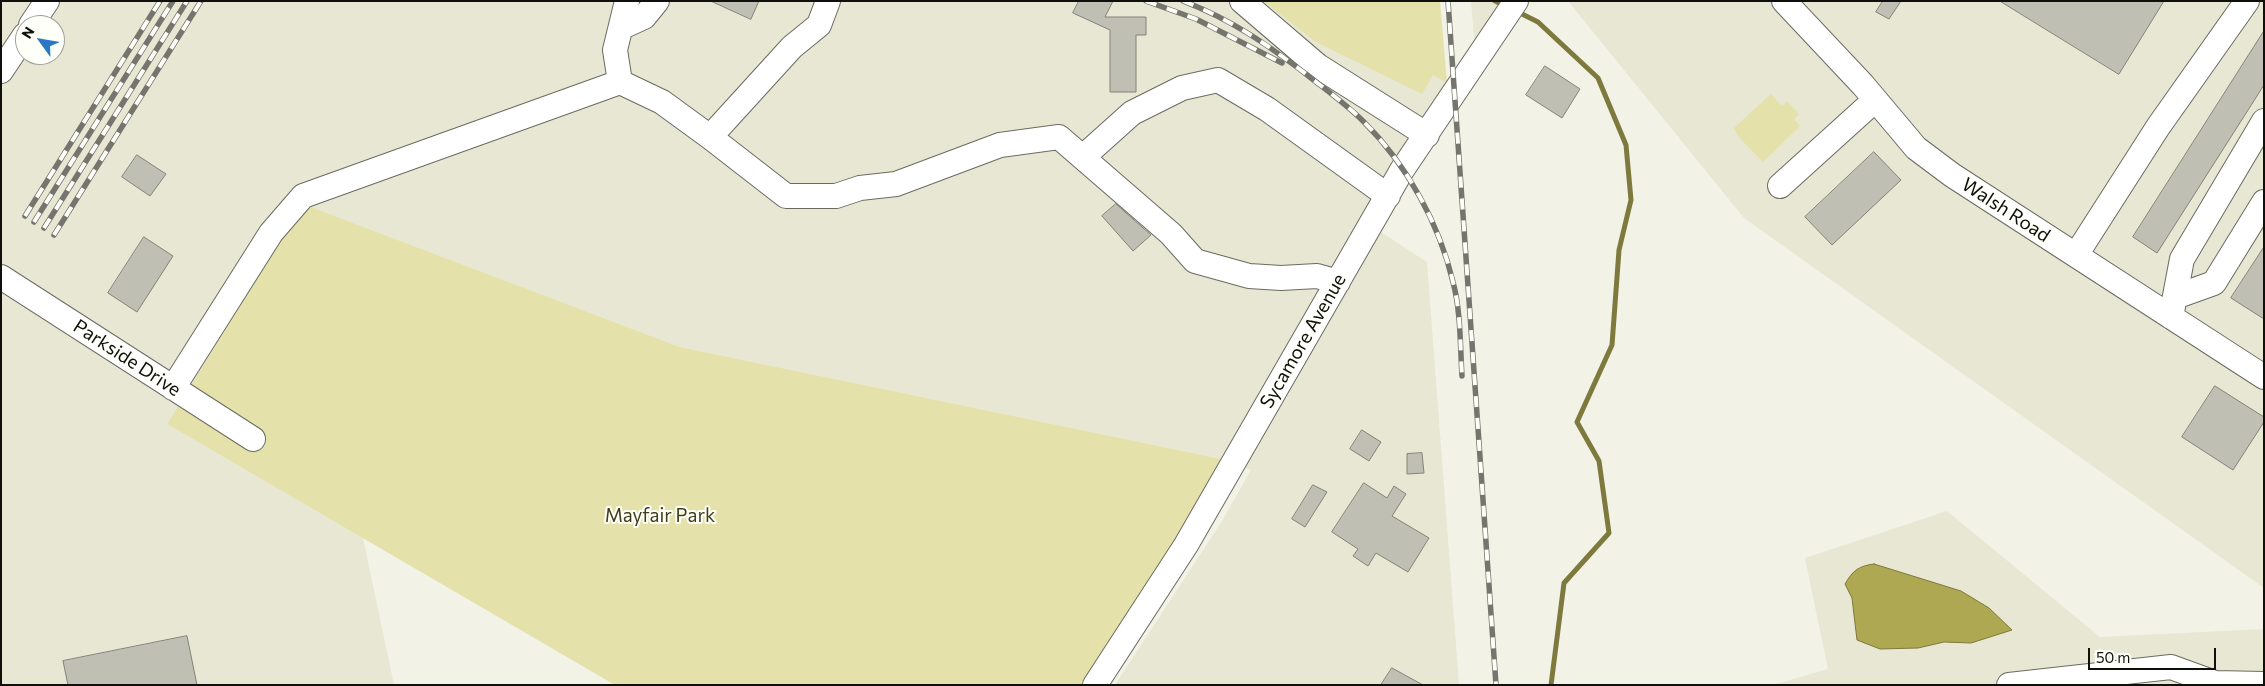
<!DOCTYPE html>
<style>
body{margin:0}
#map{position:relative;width:2265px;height:686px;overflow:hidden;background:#f2f2e7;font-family:Commissioner,sans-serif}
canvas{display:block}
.frame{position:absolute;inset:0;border:2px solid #0f0f0b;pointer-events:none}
.north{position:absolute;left:15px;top:15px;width:50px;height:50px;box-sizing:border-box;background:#fffffa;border:1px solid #9f9f9a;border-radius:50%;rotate:302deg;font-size:14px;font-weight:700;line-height:20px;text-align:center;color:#0f0f0b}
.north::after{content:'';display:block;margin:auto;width:18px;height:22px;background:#2978c7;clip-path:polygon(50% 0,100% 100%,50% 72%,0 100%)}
.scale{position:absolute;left:2088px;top:648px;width:128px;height:22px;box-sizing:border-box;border:2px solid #0f0f0b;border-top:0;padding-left:6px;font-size:15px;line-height:18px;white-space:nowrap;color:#0f0f0b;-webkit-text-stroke:4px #fffffa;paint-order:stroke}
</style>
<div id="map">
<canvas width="2265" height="686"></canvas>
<div class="frame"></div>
<div class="north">N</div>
<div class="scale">50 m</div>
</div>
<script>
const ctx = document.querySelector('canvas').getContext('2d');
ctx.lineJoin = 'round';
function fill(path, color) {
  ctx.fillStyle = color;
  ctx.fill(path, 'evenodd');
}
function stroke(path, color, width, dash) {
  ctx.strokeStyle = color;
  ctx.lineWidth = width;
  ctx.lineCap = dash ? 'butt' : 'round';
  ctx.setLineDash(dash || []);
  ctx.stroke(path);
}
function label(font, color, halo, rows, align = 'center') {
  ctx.font = font + ' Commissioner,sans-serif';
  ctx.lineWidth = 4;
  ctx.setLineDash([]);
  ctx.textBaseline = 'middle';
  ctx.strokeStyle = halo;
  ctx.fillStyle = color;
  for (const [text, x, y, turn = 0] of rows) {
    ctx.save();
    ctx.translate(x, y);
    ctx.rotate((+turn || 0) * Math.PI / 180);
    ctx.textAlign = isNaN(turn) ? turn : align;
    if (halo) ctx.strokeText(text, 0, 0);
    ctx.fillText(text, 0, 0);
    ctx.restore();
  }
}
const built = new Path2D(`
 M 1,1 L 1321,1 L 1447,83 L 1362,220 L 1427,262 L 1459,685 L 1115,685 L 1222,521 L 1251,470 L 1231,461 L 680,347 L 303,204 L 167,424 L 363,538 L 394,685 L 1,685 ZM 25,25 L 55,25 L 55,55 L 25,55 Z
 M 1471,1 L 1516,1 L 1476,62 Z
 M 1568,1 L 2264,1 L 2264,588 L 1744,218 Z
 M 1947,511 L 2100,637 L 2264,629 L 2264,685 L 1773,685 L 1828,669 L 1805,558 Z`);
const green = new Path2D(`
 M 1263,1 L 1440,1 L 1447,83 L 1433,75 L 1422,94 L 1316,42 Z
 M 1771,94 L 1782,106 L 1787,101 L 1799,114 L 1794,119 L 1800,126 L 1763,162 L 1738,136 L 1734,128 Z
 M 303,204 L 680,347 L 1231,461 L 1085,685 L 615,685 L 167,424 Z`);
const water = new Path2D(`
 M 1874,564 L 1961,591 L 1989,608 L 2012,630 L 1971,643 L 1944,642 L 1918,648 L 1880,649 L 1857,640 L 1852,598 L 1845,584 C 1853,570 1859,566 1874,564 Z`);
const stream = new Path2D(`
 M 1495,1 L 1506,6
 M 1516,11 L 1538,22 L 1598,78 L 1626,145 L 1631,200 L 1619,250 L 1612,345 L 1577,422 L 1599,461 L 1609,533 L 1564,583 L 1551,685`);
const building = new Path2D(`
 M 711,1 L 759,1 L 751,19 Z
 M 1079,1 L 1113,1 L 1105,17 L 1146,17 L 1146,35 L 1136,35 L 1136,92 L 1110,92 L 1110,30 L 1073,13 Z
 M 1883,1 L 1901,1 L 1889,19 L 1876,12 Z
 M 2000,1 L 2164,1 L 2119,74 Z
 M 2264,31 L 2264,85 L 2157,253 L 2133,237 Z
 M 1545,66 L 1580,89 L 1562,118 L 1526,95 Z
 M 1874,152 L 1901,180 L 1832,245 L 1805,217 Z
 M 137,155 L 166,174 L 150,196 L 122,177 Z
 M 1116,204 L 1151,235 L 1133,251 L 1102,216 Z
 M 144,237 L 173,256 L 137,312 L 108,293 Z
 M 2264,247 L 2264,319 L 2231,298 Z
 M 2215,386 L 2264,417 L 2264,422 L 2233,470 L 2182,437 Z
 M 1362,430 L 1381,442 L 1369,461 L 1350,449 Z
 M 1422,453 L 1424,473 L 1407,474 L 1407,454 Z
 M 1364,483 L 1387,498 L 1394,486 L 1406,494 L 1392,516 L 1429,538 L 1408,572 L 1376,553 L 1368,566 L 1353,556 L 1358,549 L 1332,532 Z
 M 1313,485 L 1327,492 L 1305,527 L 1292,519 Z
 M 187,636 L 197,685 L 68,685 L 63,661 Z
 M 1392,668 L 1423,685 L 1381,685 Z`);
const minor = new Path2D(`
 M 1242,1 L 1318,66 L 1427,135
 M 1784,1 L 1863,85 L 1916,148 L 1952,175 L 2264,377
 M 31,25 L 47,1
 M 622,27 L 644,17 L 657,1
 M 1,71 L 25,35
 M 620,82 L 615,50 L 627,1
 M 710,137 L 792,47 L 819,25 L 828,1
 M 1083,157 L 1132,113 L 1182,88 L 1218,80 L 1267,109 L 1388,196
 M 1780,186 L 1875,100
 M 2076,255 L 2158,127 L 2247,1
 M 1,277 L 253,439
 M 2175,297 L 2214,283 L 2264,202
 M 2171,317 L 2182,259 L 2264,121
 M 173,388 L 271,233 L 303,196 L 620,82 L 662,102 L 710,137 L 786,196 L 836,196 L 860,188 L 896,184 L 1000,145 L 1059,137 L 1171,234 L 1195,261 L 1249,276 L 1281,278 L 1317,276 L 1338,282
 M 1095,685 L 1186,545 L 1402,170 L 1516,1
 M 2009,685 L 2171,667 L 2215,683 L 2264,684`);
const rail = new Path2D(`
 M 1146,1 L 1196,19 L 1282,63
 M 1183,1 C 1232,20 1265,43 1306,74 C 1326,90 1346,104 1364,122 C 1407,165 1439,223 1453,282 C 1461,312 1460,345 1462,376
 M 1448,1 L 1496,685
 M 25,216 L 160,1
 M 34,222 L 173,1
 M 44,228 L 187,1
 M 54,235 L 201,1`);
const streetNames = [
 ["Walsh Road",2006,210,33],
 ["Sycamore Avenue",1303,341,-60],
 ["Parkside Drive",127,358,33]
];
const parkNames = [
 ["Mayfair Park",660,516]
];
fill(built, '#e7e7d4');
fill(green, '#e4e1ab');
fill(water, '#aea852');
stroke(water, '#7e7a3d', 1);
stroke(stream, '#7e7a3d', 5);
fill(building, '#bfbfb4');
stroke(building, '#848379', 1);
stroke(minor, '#6c6b61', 26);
stroke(minor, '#fff', 24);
stroke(rail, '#75756e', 5.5);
stroke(rail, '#fffffa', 4, [11]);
label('19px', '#0f0f0b', '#fffffa', streetNames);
label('19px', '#403d18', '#fffffa', parkNames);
</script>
